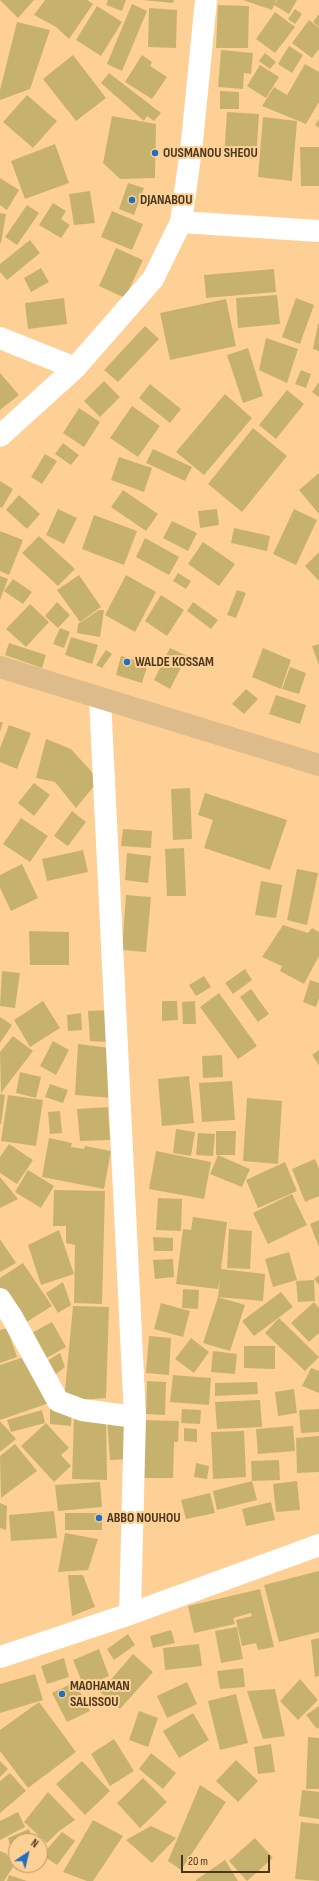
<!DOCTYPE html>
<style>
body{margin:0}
#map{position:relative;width:319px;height:1881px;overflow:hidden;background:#fed095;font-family:"Sofia Sans Condensed",sans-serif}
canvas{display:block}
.north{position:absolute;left:8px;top:1833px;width:40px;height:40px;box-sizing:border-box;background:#fed095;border:1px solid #b69365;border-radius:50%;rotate:35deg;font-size:11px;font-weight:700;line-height:16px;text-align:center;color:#49371e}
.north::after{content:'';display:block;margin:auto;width:14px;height:18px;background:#226fbf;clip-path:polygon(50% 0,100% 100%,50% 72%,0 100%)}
.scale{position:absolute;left:181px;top:1855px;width:89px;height:18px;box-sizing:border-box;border:2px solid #49371e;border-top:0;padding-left:5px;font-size:12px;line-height:14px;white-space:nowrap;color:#49371e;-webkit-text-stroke:3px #fed095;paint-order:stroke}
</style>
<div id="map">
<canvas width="319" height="1881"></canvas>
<div class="north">N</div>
<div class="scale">20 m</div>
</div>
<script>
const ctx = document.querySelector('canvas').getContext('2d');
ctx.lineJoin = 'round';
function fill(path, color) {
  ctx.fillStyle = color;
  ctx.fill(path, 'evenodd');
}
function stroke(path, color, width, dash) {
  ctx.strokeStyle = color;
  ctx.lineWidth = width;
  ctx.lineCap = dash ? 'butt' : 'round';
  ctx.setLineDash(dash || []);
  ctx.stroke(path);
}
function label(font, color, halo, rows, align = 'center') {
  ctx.font = font + ' "Sofia Sans Condensed",sans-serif';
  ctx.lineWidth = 4;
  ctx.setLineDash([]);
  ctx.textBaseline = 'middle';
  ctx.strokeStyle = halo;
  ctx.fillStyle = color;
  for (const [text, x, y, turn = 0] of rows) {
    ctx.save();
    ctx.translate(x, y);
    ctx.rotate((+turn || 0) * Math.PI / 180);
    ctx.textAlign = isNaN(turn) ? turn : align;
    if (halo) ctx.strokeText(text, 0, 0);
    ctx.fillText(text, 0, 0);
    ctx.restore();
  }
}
const building = new Path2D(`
 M 0,0 L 34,0 L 18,18 Z
 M 45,0 L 87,0 L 93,4 L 69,39 L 56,27 L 34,15 Z
 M 108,0 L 126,0 L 122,11 L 106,5 Z
 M 142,0 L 174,0 L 173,3 Z
 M 243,0 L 276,0 L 275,4 L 277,0 L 297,0 L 289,14 L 274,5 L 272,10 Z
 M 132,4 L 147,11 L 122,71 L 107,64 Z
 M 218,5 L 249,6 L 248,48 L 216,48 Z
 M 97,6 L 122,22 L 101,56 L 76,40 Z
 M 149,8 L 177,10 L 176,48 L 148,47 Z
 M 295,9 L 302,14 L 295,24 L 288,19 Z
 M 275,12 L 295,27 L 275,53 L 256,39 Z
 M 319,14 L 319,27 L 313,22 Z
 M 309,20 L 319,28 L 319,49 L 312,58 L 292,43 Z
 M 17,22 L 50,30 L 30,89 L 0,100 L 0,90 Z
 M 289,46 L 303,55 L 292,73 L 278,64 Z
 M 221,50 L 253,53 L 251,74 L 244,73 L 243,89 L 218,87 Z
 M 265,53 L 276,62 L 270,69 L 259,61 Z
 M 73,55 L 106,98 L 76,121 L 43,79 Z
 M 142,55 L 152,62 L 150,66 L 167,77 L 152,99 L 125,82 Z
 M 305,64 L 319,72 L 319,102 L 306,124 L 262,106 L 274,87 L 287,95 Z
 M 260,65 L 279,77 L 266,98 L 247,86 Z
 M 109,73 L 161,113 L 154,121 L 147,116 L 144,121 L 101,83 Z
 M 220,91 L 239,92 L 239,109 L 220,109 Z
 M 27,95 L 57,121 L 33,148 L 3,122 Z
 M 227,112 L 259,114 L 256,159 L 224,157 Z
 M 112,116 L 156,124 L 155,178 L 120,179 L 103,163 Z
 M 263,117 L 297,121 L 292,181 L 258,177 Z
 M 319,119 L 319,128 L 315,125 Z
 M 55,144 L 69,183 L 25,199 L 11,161 Z
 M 300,147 L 319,147 L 319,186 L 301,186 Z
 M 0,178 L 19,190 L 7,210 L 0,205 Z
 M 128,183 L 144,188 L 134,215 L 119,209 Z
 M 90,191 L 95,223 L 74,225 L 69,194 Z
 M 53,203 L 66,211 L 61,219 L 70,225 L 61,238 L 39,225 Z
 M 27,205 L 39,213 L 17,245 L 5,237 Z
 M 112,211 L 143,224 L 132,250 L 101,237 Z
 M 0,213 L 6,214 L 1,243 L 0,243 Z
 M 30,240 L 40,253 L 7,280 L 0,272 L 0,264 Z
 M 116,248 L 143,260 L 125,298 L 99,286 Z
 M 41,268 L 49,282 L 31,292 L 24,278 Z
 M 274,269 L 276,292 L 206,298 L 204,275 Z
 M 277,295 L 280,324 L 238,328 L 236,298 Z
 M 64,298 L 67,324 L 28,329 L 25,303 Z
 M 296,298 L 314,305 L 300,344 L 282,337 Z
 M 226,299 L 236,346 L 170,360 L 160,313 Z
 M 318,324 L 319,324 L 319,351 L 313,349 Z
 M 145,326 L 159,339 L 118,382 L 104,370 Z
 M 266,338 L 298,349 L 287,383 L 259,370 Z
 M 248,348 L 263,396 L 243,403 L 227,355 Z
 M 301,370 L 311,374 L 306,388 L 295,384 Z
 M 0,373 L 19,395 L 0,410 Z
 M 104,381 L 120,397 L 100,417 L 84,401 Z
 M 319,382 L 319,397 L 312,392 Z
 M 150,384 L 181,409 L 170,423 L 139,398 Z
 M 287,390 L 304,404 L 276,439 L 259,425 Z
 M 225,394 L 252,418 L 204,475 L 176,452 Z
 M 132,406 L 160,426 L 138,457 L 110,438 Z
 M 79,408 L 100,422 L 84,447 L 63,433 Z
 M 253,428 L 287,456 L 242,512 L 208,484 Z
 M 63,443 L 79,455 L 71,465 L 55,454 Z
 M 153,449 L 192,467 L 185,481 L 146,463 Z
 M 45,454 L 57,461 L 42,484 L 31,477 Z
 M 119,457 L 152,468 L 144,492 L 111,480 Z
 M 319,473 L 319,514 L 299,490 Z
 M 0,481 L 13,489 L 2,508 L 0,507 Z
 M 123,490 L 158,514 L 146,531 L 111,507 Z
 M 19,495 L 40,514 L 27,529 L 6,510 Z
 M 58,509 L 77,518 L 64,544 L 46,535 Z
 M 217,509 L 219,525 L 200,528 L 198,511 Z
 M 294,509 L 317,520 L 296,565 L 273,554 Z
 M 94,515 L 137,531 L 124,565 L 82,549 Z
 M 172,521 L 197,533 L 188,551 L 163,538 Z
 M 234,528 L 270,536 L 267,551 L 231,543 Z
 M 0,531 L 23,540 L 9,575 L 0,571 Z
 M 39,536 L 75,569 L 58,586 L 22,553 Z
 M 145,538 L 179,557 L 169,575 L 136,557 Z
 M 203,542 L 235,564 L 219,586 L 188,564 Z
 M 319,552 L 319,581 L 305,566 Z
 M 178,573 L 191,581 L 186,589 L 173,581 Z
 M 79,575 L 101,607 L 80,622 L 57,590 Z
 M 126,575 L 156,592 L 135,632 L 105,615 Z
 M 0,576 L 8,579 L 0,600 Z
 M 13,579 L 32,592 L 23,604 L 4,591 Z
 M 237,590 L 246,593 L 236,618 L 227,615 Z
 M 161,595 L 184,610 L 167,636 L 145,621 Z
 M 57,602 L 70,615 L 58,628 L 45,616 Z
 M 193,602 L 218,620 L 211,629 L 187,611 Z
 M 30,604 L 49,622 L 26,647 L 6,629 Z
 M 99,610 L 104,610 L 100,637 L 77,633 L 78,624 Z
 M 60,628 L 70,632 L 64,648 L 53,644 Z
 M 71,637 L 98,645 L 92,664 L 65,655 Z
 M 9,643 L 46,655 L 42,668 L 5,655 Z
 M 319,644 L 319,665 L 312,646 Z
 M 170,648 L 187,656 L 170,689 L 154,680 Z
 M 263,648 L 291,660 L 281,689 L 252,677 Z
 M 106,650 L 112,654 L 102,668 L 96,665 Z
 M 121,656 L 148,664 L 142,683 L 116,675 Z
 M 290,667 L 306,673 L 299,694 L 282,689 Z
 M 246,689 L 258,699 L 244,714 L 232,704 Z
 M 276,695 L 306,705 L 300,724 L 269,714 Z
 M 0,722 L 3,722 L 0,732 Z
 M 9,725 L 31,733 L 17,769 L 0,762 L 0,748 Z
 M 46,739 L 71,749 L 99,780 L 76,808 L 55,782 L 36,778 Z
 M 34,783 L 50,795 L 34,816 L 18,803 Z
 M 190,788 L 192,839 L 173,840 L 171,789 Z
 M 205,793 L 287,820 L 270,870 L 204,848 L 213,820 L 198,815 Z
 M 72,811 L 86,822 L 68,846 L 54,836 Z
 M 21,818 L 48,836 L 30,862 L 3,844 Z
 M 123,829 L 152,831 L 151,848 L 121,846 Z
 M 184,848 L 186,896 L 167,896 L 165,849 Z
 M 83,850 L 88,872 L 47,881 L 42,859 Z
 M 127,853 L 151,856 L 148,883 L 125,880 Z
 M 22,864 L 38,898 L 11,911 L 0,888 L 0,875 Z
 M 297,869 L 318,873 L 307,925 L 287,920 Z
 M 261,881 L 282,885 L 276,918 L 255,915 Z
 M 126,895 L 151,897 L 146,952 L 122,950 Z
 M 283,925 L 308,933 L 312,928 L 319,932 L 319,956 L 304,984 L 280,971 L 282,966 L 262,957 Z
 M 29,931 L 69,932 L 69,965 L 30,965 Z
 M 245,969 L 252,980 L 233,994 L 225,983 Z
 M 2,971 L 20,973 L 15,1008 L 0,1006 Z
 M 204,976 L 211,987 L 196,996 L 189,985 Z
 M 310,980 L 319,983 L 319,998 L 316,1007 L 303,1002 Z
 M 251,989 L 269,1014 L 258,1022 L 240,997 Z
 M 219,993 L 257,1046 L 238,1059 L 200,1007 Z
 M 43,1001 L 60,1028 L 30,1047 L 14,1020 Z
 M 162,1001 L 177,1001 L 178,1020 L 162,1021 Z
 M 195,1001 L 196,1024 L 183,1024 L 182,1002 Z
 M 109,1010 L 110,1042 L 90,1041 L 88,1011 Z
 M 81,1013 L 82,1030 L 68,1031 L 67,1015 Z
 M 0,1017 L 12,1025 L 0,1043 Z
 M 13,1036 L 33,1051 L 1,1093 L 0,1052 Z
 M 53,1041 L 69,1050 L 56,1075 L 40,1066 Z
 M 78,1044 L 110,1048 L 113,1098 L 75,1095 Z
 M 319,1050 L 319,1065 L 312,1055 Z
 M 222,1055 L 223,1077 L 203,1078 L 202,1056 Z
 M 20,1072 L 41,1077 L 36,1098 L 16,1093 Z
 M 189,1076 L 194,1123 L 162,1126 L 158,1079 Z
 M 232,1081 L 235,1120 L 202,1122 L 199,1083 Z
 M 50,1084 L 68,1090 L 63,1103 L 45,1097 Z
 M 0,1094 L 5,1095 L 1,1124 L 0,1124 Z
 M 8,1095 L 43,1100 L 36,1146 L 1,1141 Z
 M 247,1098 L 282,1101 L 278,1164 L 243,1161 Z
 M 108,1107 L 110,1140 L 80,1141 L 77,1109 Z
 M 60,1111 L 62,1133 L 50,1134 L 48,1112 Z
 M 176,1129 L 195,1132 L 191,1156 L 173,1153 Z
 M 216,1131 L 236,1131 L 235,1155 L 216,1155 Z
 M 198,1133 L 215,1134 L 213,1156 L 196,1155 Z
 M 49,1138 L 72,1143 L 71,1147 L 84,1149 L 85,1146 L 111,1151 L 104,1189 L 42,1177 Z
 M 9,1144 L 33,1160 L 17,1184 L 0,1173 L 0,1157 Z
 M 156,1151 L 211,1162 L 204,1199 L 149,1189 Z
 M 218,1155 L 250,1169 L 242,1187 L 210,1174 Z
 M 315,1159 L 319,1169 L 319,1196 L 305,1202 L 292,1169 Z
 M 285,1162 L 297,1191 L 258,1208 L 246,1180 Z
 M 28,1170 L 54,1186 L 41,1208 L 15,1192 Z
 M 0,1177 L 18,1199 L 0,1208 Z
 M 54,1190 L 105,1191 L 102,1304 L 74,1303 L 75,1245 L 66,1243 L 66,1226 L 53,1226 Z
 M 292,1194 L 307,1225 L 268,1244 L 253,1213 Z
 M 158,1198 L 182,1199 L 181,1231 L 156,1230 Z
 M 193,1217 L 227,1222 L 221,1269 L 265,1274 L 263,1301 L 218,1297 L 220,1279 L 218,1289 L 176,1284 L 183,1229 L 191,1230 Z
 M 319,1220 L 319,1247 L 310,1224 Z
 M 229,1229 L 252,1231 L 250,1269 L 227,1268 Z
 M 59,1230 L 74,1274 L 41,1285 L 28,1245 Z
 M 153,1237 L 173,1238 L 173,1251 L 154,1251 Z
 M 0,1239 L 16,1263 L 0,1272 Z
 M 289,1252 L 297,1280 L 273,1287 L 265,1259 Z
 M 173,1259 L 174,1277 L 155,1279 L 153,1260 Z
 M 23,1263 L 52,1306 L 22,1325 L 0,1288 L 0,1278 Z
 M 319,1275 L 319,1285 L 314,1279 Z
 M 314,1280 L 315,1301 L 298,1302 L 296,1281 Z
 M 63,1282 L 71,1305 L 58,1313 L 46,1293 Z
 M 183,1289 L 199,1290 L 198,1309 L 182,1308 Z
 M 281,1292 L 293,1307 L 254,1336 L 242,1321 Z
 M 218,1297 L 245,1305 L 230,1351 L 203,1343 Z
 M 314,1302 L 319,1308 L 319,1333 L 309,1342 L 291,1323 Z
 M 161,1303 L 190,1311 L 183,1337 L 154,1329 Z
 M 73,1306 L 109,1307 L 106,1398 L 64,1401 Z
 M 279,1318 L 319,1357 L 305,1371 L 265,1333 Z
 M 52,1322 L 66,1347 L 41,1361 L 26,1336 Z
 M 7,1328 L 17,1357 L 0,1363 L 0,1330 Z
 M 149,1336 L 171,1338 L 169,1375 L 146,1373 Z
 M 191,1338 L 209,1352 L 194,1373 L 175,1359 Z
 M 244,1346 L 275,1346 L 275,1369 L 244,1368 Z
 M 213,1351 L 237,1354 L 235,1374 L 211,1372 Z
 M 60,1353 L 65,1367 L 51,1378 L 42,1364 Z
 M 27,1356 L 52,1402 L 0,1420 L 0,1365 Z
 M 311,1368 L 319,1371 L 319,1393 L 302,1386 Z
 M 173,1375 L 211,1378 L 209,1405 L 170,1402 Z
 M 147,1381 L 166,1382 L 165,1415 L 146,1414 Z
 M 257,1382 L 258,1394 L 215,1396 L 215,1383 Z
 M 294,1389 L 297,1413 L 278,1416 L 275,1392 Z
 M 260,1400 L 262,1427 L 217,1429 L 215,1402 Z
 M 50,1407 L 72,1408 L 71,1426 L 50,1424 Z
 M 182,1409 L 201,1410 L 200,1424 L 181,1423 Z
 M 319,1409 L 319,1432 L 301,1433 L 299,1410 Z
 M 42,1410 L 45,1423 L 11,1432 L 7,1420 Z
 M 106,1414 L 107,1480 L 72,1479 L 74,1416 Z
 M 128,1418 L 130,1459 L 110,1460 L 107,1419 Z
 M 143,1420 L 179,1421 L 178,1442 L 174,1442 L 173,1478 L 143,1478 Z
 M 0,1421 L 16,1439 L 0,1452 Z
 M 46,1423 L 69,1448 L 61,1455 L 71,1466 L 54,1482 L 21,1446 Z
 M 293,1426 L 295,1451 L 258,1454 L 256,1429 Z
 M 184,1428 L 197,1429 L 197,1442 L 184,1441 Z
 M 244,1431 L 246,1477 L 213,1479 L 211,1432 Z
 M 319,1436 L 319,1472 L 297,1473 L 296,1438 Z
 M 15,1444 L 37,1471 L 1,1498 L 0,1456 Z
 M 279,1460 L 280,1480 L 252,1481 L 257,1500 L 217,1510 L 213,1491 L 252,1481 L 251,1461 Z
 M 196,1463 L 209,1466 L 207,1479 L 194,1477 Z
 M 297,1481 L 300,1510 L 276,1512 L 273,1484 Z
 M 100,1482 L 102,1507 L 58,1511 L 55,1485 Z
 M 210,1493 L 215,1513 L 186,1519 L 181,1500 Z
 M 271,1502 L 275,1520 L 246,1526 L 242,1509 Z
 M 0,1503 L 7,1506 L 6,1530 L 0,1528 Z
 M 54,1511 L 57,1538 L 11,1541 L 9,1515 Z
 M 65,1513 L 102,1513 L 102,1530 L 65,1530 Z
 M 65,1533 L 98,1539 L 88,1570 L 58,1572 Z
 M 319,1571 L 319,1632 L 279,1642 L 264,1585 Z
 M 68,1575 L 83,1575 L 95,1607 L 72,1616 Z
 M 260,1589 L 274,1647 L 258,1650 L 256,1643 L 242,1646 L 236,1620 L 252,1616 L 251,1613 L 233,1618 L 235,1624 L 194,1633 L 188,1606 Z
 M 237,1627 L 243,1659 L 221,1663 L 215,1631 Z
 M 171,1630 L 175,1643 L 153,1648 L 150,1636 Z
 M 128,1634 L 135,1645 L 114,1660 L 107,1649 Z
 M 319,1638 L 319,1676 L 315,1677 L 311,1640 Z
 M 199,1644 L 202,1666 L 165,1670 L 163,1648 Z
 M 99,1649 L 109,1676 L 84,1687 L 73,1660 Z
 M 133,1654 L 153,1672 L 120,1709 L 100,1692 Z
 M 64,1658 L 69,1677 L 47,1684 L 41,1666 Z
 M 243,1668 L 245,1687 L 220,1689 L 217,1671 Z
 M 35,1674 L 43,1700 L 0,1713 L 0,1684 Z
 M 300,1679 L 318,1700 L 298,1720 L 280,1701 Z
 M 75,1682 L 90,1711 L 67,1722 L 52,1693 Z
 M 187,1682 L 197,1704 L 167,1718 L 157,1696 Z
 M 275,1689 L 285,1736 L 263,1739 L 247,1691 Z
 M 236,1694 L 248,1743 L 220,1750 L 208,1701 Z
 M 39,1702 L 76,1752 L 28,1788 L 0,1751 L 0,1730 Z
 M 319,1706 L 319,1727 L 317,1729 L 306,1715 Z
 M 139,1711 L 158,1718 L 148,1747 L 129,1740 Z
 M 193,1713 L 209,1740 L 179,1758 L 163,1731 Z
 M 308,1737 L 319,1738 L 319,1789 L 306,1789 Z
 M 114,1739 L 134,1771 L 110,1786 L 91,1754 Z
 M 271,1744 L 275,1772 L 258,1774 L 254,1747 Z
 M 151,1753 L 176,1773 L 163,1789 L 139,1769 Z
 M 236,1760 L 258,1781 L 238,1802 L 216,1781 Z
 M 0,1761 L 8,1769 L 0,1777 Z
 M 82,1761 L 110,1791 L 85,1815 L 56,1784 Z
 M 10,1773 L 26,1791 L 0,1813 L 0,1781 Z
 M 143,1778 L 167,1802 L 140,1828 L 117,1803 Z
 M 200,1785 L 226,1802 L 181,1870 L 168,1861 Z
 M 302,1790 L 319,1792 L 319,1819 L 299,1816 Z
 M 48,1792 L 75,1820 L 59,1831 L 47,1843 L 24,1822 Z
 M 18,1812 L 25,1827 L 0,1840 L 0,1821 Z
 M 93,1820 L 123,1836 L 93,1881 L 87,1881 L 63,1872 Z
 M 301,1822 L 319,1824 L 319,1881 L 295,1879 Z
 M 151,1826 L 176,1838 L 152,1863 L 126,1840 Z
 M 29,1829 L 33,1841 L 16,1841 L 16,1864 L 8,1838 Z
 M 62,1832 L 75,1841 L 57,1865 L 42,1855 Z
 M 255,1838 L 273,1858 L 247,1881 L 229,1861 Z
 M 0,1851 L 7,1854 L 13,1867 L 4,1881 L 0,1881 Z
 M 225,1860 L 238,1881 L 196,1881 L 196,1880 Z
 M 9,1875 L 27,1881 L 7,1881 Z`);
const minor = new Path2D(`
 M 181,222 L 192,142 L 206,0
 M 0,338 L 75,368
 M 0,436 L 75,368 L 153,279 L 181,222 L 319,231
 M 100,699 L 135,1417 L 130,1614
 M 0,1299 L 12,1317 L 58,1401 L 82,1410 L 135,1417
 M 0,1657 L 130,1614 L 319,1545`);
const major = new Path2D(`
 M 0,667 L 319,765`);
const markers = [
 [155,153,4,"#226fbf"],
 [132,200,4,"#226fbf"],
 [127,662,4,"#226fbf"],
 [99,1518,4,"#226fbf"],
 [62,1694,4,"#226fbf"]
];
const poiNames = [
 ["OUSMANOU SHEOU",163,153],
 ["DJANABOU",140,200],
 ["WALDE KOSSAM",135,662],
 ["ABBO NOUHOU",107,1518],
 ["MAOHAMAN",70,1686],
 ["SALISSOU",70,1702]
];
fill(building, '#c7b26d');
stroke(minor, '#fff', 22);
stroke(major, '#ddbb8b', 22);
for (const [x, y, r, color] of markers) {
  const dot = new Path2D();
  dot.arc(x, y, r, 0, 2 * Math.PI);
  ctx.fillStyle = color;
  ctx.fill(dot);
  stroke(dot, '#fed095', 1.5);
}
label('bold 14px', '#49371e', '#fed095', poiNames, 'left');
</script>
